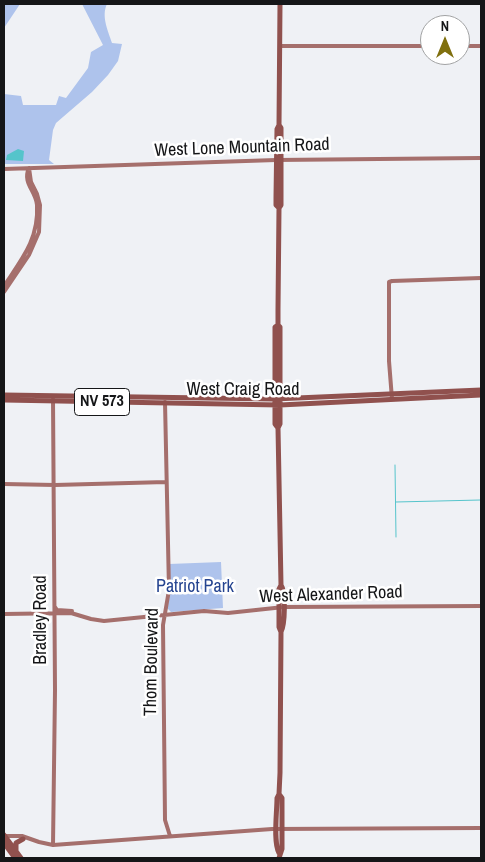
<!DOCTYPE html>
<style>
body{margin:0}
#map{position:relative;width:485px;height:862px;overflow:hidden;background:#eff1f5;font-family:"Archivo Narrow",sans-serif}
canvas{display:block}
.frame{position:absolute;inset:0;border:5px solid #151618;pointer-events:none}
.north{position:absolute;left:420px;top:15px;width:50px;height:50px;box-sizing:border-box;background:#fff;border:1px solid #a1a2a3;border-radius:50%;rotate:0deg;font-size:14px;font-weight:700;line-height:20px;text-align:center;color:#151618}
.north::after{content:'';display:block;margin:auto;width:18px;height:22px;background:#80700f;clip-path:polygon(50% 0,100% 100%,50% 72%,0 100%)}
</style>
<div id="map">
<canvas width="485" height="862"></canvas>
<div class="frame"></div>
<div class="north">N</div>
</div>
<script>
const ctx = document.querySelector('canvas').getContext('2d');
ctx.lineJoin = 'round';
function fill(path, color) {
  ctx.fillStyle = color;
  ctx.fill(path, 'evenodd');
}
function stroke(path, color, width, dash) {
  ctx.strokeStyle = color;
  ctx.lineWidth = width;
  ctx.lineCap = dash ? 'butt' : 'round';
  ctx.setLineDash(dash || []);
  ctx.stroke(path);
}
function label(font, color, halo, rows, align = 'center') {
  ctx.font = font + ' "Archivo Narrow",sans-serif';
  ctx.lineWidth = 5;
  ctx.setLineDash([]);
  ctx.textBaseline = 'middle';
  ctx.strokeStyle = halo;
  ctx.fillStyle = color;
  for (const [text, x, y, turn = 0] of rows) {
    ctx.save();
    ctx.translate(x, y);
    ctx.rotate((+turn || 0) * Math.PI / 180);
    ctx.textAlign = isNaN(turn) ? turn : align;
    if (halo) ctx.strokeText(text, 0, 0);
    ctx.fillText(text, 0, 0);
    ctx.restore();
  }
}
const green = new Path2D(`
 M 4,4 L 20,4 L 4,28 Z
 M 82,4 L 107,4 C 101,16 108,31 112,43 L 122,44 L 118,61 L 108,75 L 92,92 L 56,123 L 53,130 L 49,160 L 54,164 L 4,164 L 4,94 L 21,96 L 23,105 L 56,105 L 59,96 L 66,98 L 88,68 L 91,52 L 103,45 Z
 M 221,562 L 223,608 L 171,612 L 167,608 L 169,564 Z`);
const water = new Path2D(`
 M 18,149 L 24,151 L 23,161 L 6,160 L 7,155 Z`);
const stream = new Path2D(`
 M 395,465 L 396,537
 M 396,502 L 481,500`);
const secondary = new Path2D(`
 M 280,46 L 430,46
 M 460,46 L 481,46
 M 4,169 L 276,160 L 481,158
 M 4,286 C 22,259 39,239 37,205 C 36,191 22,183 29,168
 M 4,292 L 29,255 L 39,232 L 40,205 L 37,194 L 31,182 L 29,168
 M 392,399 L 389,361 L 389,282 L 392,281 L 481,278
 M 165,402 L 169,590 L 163,625 L 164,722 L 165,820 L 170,836
 M 4,484 L 55,485 L 166,482
 M 55,607 L 57,610 L 72,611
 M 4,614 L 71,613 L 91,619 L 104,621 L 204,611 L 228,613 L 284,607 L 481,606
 M 4,836 L 22,836 L 39,842 L 53,845 L 272,829 L 481,828
 M 53,845 L 55,690 L 53,399`);
const primary = new Path2D(`
 M 279,208 L 276,205 L 276,197 L 277,129 L 279,125
 M 4,395 L 274,399 L 481,390
 M 4,400 L 280,405 L 481,395
 M 278,428 L 275,424 L 275,327 L 278,325
 M 281,585 L 279,589 L 279,627 L 281,632
 M 4,835 L 21,858
 M 4,843 L 15,858
 M 16,851 L 16,843 L 23,839
 M 279,853 C 273,842 277,812 277,798 L 279,794
 M 279,858 L 282,849 L 282,798 L 279,794 L 280,773 L 281,632 C 285,624 286,592 281,585 L 278,428 L 280,424 L 280,327 L 278,325 L 278,309 L 279,208 L 281,205 L 281,128 L 279,125 L 280,4`);
const shields = [
 [102,402,55]
];
const shieldNames = [
 ["NV 573",102,402]
];
const streetNames = [
 ["West Lone Mountain Road",242,148,-2],
 ["West Craig Road",243,390],
 ["West Alexander Road",331,595,-2],
 ["Bradley Road",41,620,-90],
 ["Thom Boulevard",152,662,-89]
];
const parkNames = [
 ["Patriot Park",195,587]
];
fill(green, '#aec3ec');
fill(water, '#55c4cb');
stroke(stream, '#55c4cb', 1);
stroke(secondary, '#a56f6c', 4);
stroke(primary, '#90514e', 5);
for (const [x, y, w] of shields) {
  const box = new Path2D();
  box.roundRect(x - w / 2, y - 13.5, w, 27, 4);
  ctx.fillStyle = '#fff';
  ctx.fill(box);
  stroke(box, '#151618', 1);
}
label('bold 16px', '#151618', null, shieldNames);
label('18px', '#151618', '#fff', streetNames);
label('18px', '#254490', '#fff', parkNames);
</script>
